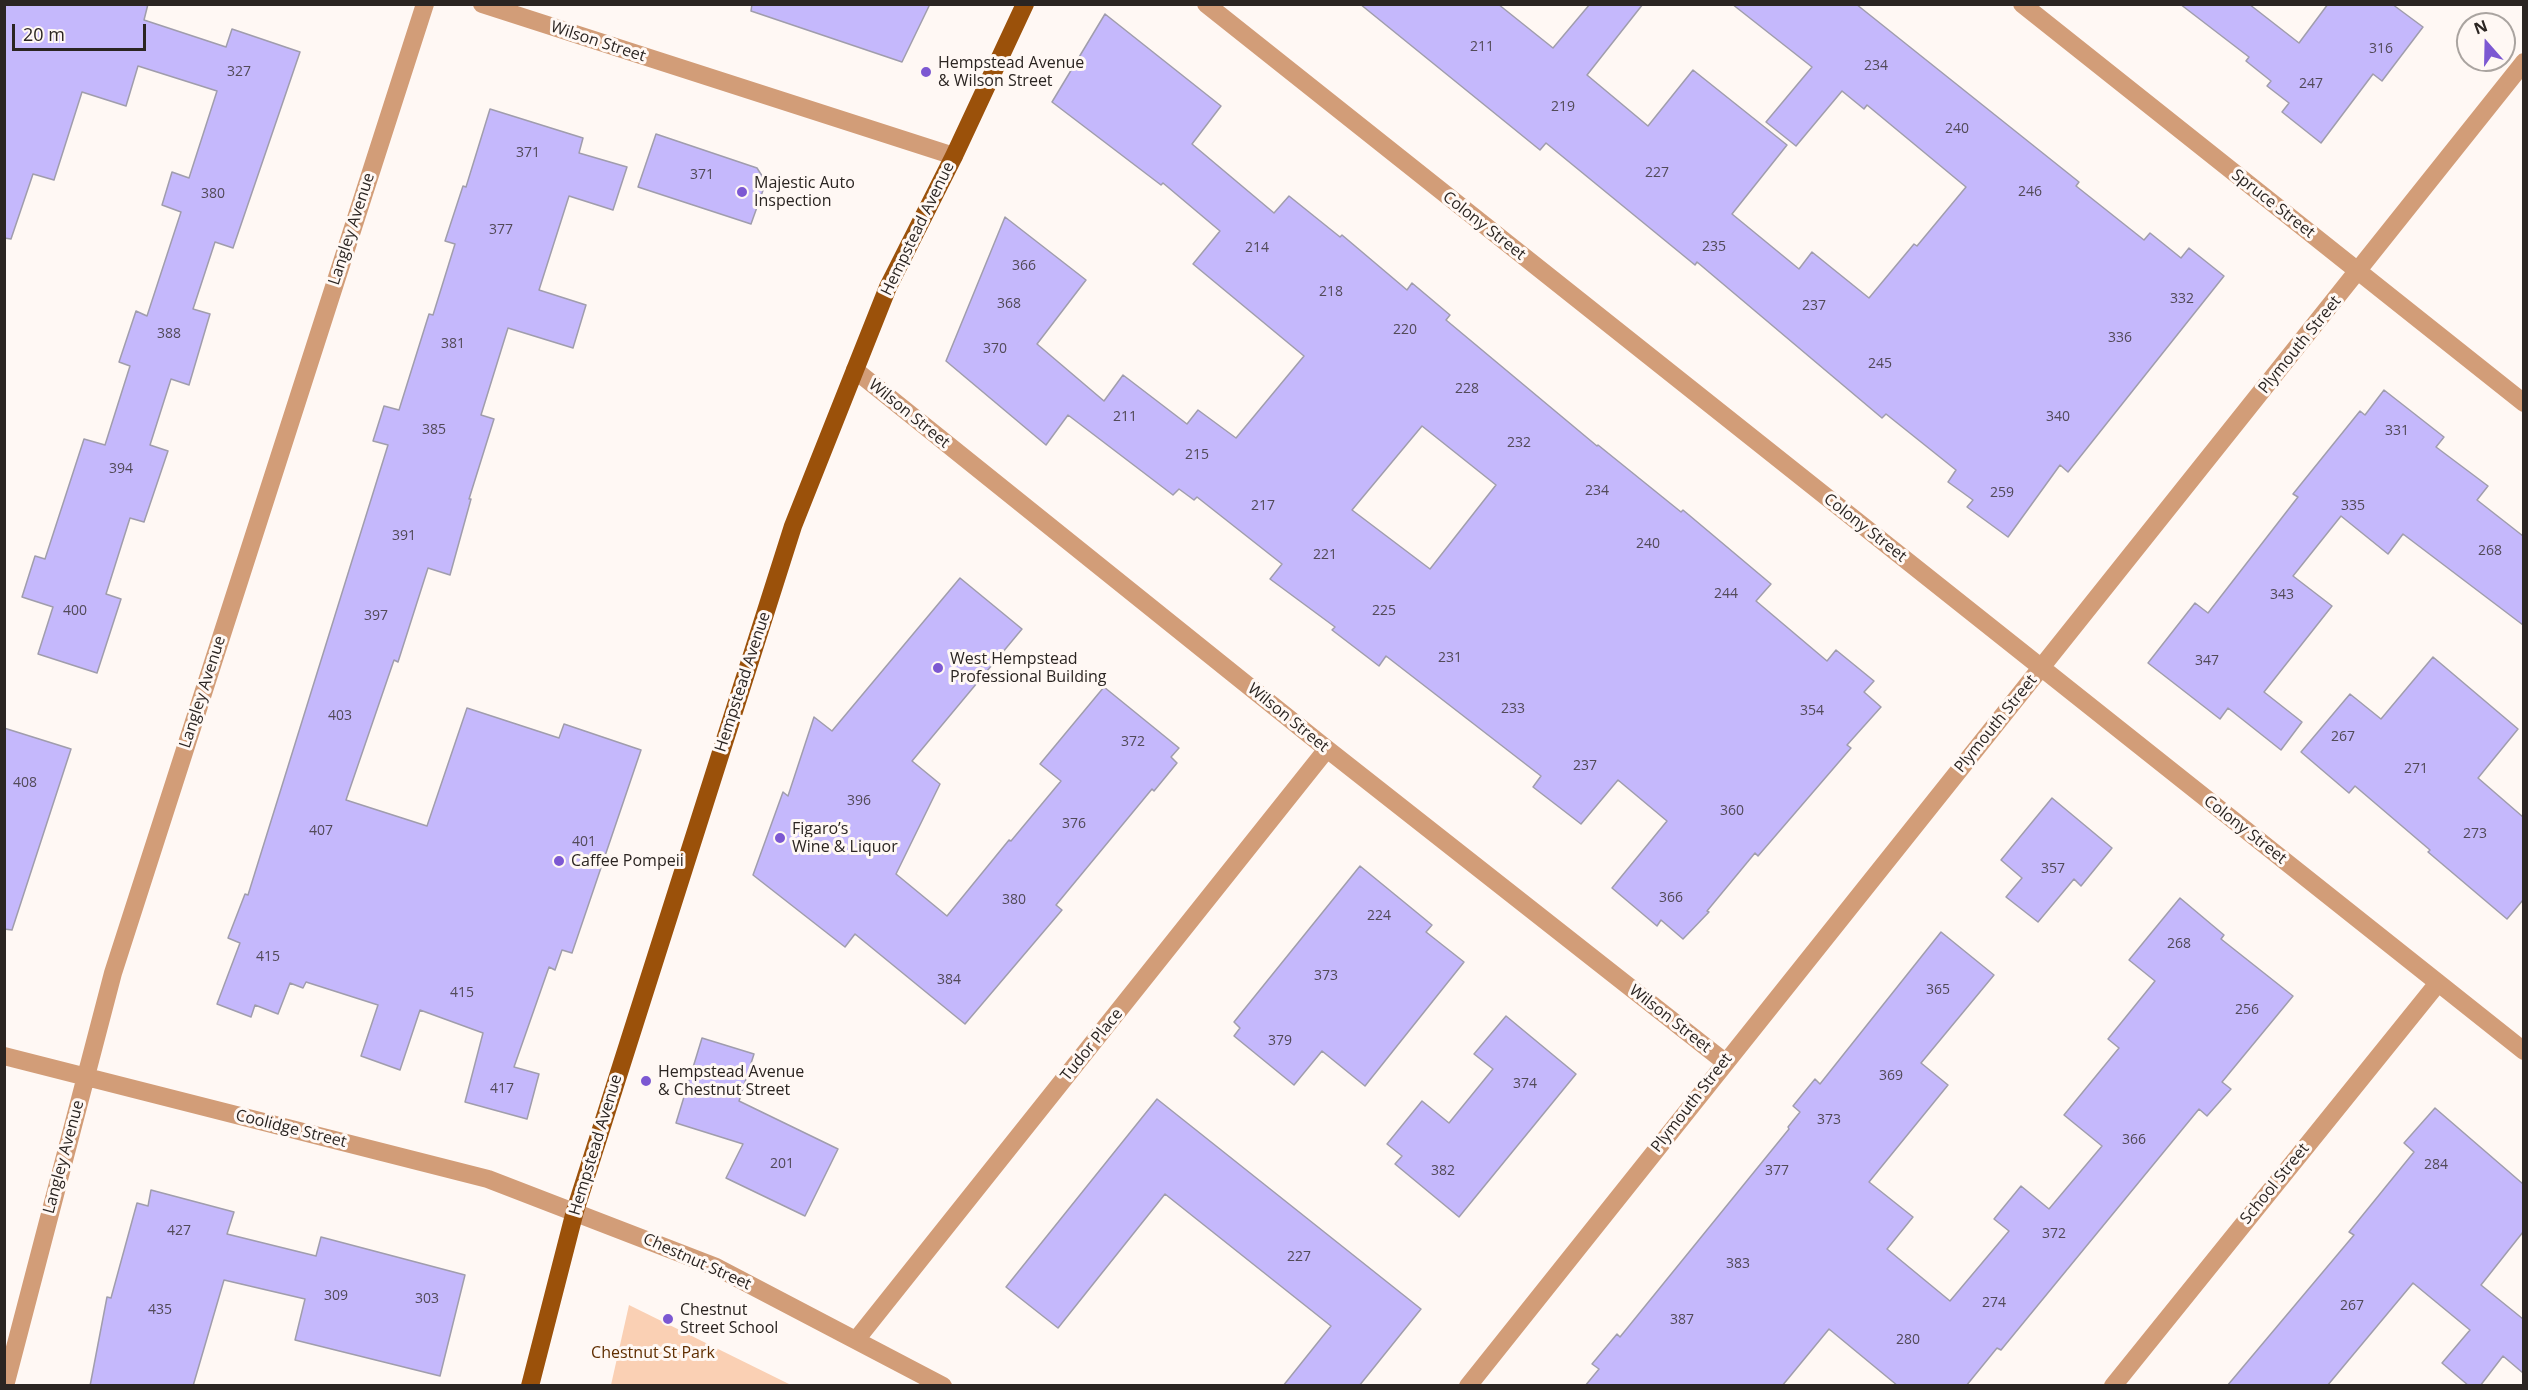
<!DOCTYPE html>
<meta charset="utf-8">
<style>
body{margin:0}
#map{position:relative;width:2528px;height:1390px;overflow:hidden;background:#fff8f4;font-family:"Open Sans",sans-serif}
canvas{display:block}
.frame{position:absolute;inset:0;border:6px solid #2b2522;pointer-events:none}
.north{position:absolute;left:2456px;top:12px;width:60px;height:60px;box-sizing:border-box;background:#fff8f4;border:2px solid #aaa4a0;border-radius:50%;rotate:340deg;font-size:16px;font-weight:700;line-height:24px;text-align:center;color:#2b2522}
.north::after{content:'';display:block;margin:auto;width:21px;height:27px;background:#7c58d2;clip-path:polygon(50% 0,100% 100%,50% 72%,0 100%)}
.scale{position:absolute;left:12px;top:24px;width:134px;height:27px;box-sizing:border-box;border:3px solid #2b2522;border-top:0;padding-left:8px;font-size:18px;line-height:21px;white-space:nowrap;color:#2b2522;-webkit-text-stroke:4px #fff8f4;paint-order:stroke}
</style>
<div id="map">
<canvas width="2528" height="1390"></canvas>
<div class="frame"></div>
<div class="north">N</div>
<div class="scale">20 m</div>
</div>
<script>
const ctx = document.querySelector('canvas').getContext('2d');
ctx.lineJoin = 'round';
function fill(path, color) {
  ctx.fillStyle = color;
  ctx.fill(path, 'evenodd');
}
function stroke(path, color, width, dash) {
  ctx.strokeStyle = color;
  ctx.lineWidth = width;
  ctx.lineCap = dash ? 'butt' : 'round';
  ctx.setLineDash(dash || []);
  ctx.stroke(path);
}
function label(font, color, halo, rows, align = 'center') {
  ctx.font = font + ' "Open Sans",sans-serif';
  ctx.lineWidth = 6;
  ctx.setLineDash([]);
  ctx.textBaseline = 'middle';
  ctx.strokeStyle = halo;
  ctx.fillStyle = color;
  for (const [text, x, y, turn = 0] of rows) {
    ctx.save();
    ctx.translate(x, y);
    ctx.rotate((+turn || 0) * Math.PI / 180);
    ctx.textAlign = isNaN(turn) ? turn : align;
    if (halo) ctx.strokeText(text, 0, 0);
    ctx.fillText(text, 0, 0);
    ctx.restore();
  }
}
const green = new Path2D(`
 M 629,1305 L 791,1385 L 611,1385 Z`);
const building = new Path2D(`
 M 4,4 L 148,4 L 144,20 L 226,47 L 232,29 L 300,52 L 233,248 L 215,242 L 193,309 L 210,314 L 189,385 L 171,379 L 150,445 L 168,451 L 144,522 L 130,518 L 106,594 L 121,599 L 97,673 L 38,654 L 53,607 L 22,597 L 35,556 L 45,559 L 84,439 L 105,445 L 130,366 L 119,362 L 136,311 L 147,316 L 181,212 L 162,205 L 172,172 L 189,178 L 217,91 L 138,66 L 126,106 L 82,92 L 54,180 L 33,174 L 11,239 L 4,238 Z
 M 752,4 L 930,4 L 902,62 L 751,11 Z
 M 1360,4 L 1498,4 L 1553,48 L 1590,4 L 1643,4 L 1587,75 L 1648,126 L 1693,70 L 1787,145 L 1732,214 L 1799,269 L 1812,252 L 1869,298 L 1914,244 L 1917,246 L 1966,187 L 1867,105 L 1864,109 L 1842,91 L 1796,146 L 1766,122 L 1812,67 L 1732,4 L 1856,4 L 2079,182 L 2076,186 L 2144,240 L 2150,233 L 2181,258 L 2189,248 L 2224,276 L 2068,472 L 2060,465 L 2008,537 L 1967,507 L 1973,500 L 1948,482 L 1956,470 L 1886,414 L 1882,418 L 1697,262 L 1695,265 L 1546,143 L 1540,150 Z
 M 2180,4 L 2249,4 L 2299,43 L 2328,4 L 2392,4 L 2423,27 L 2382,81 L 2373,74 L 2321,143 L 2282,112 L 2289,103 L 2267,86 L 2271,81 L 2246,61 L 2249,57 Z
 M 1105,14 L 1221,106 L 1192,144 L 1274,213 L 1289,196 L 1340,237 L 1342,235 L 1407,290 L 1412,283 L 1450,315 L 1446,320 L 1597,446 L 1598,445 L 1681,512 L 1683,510 L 1771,584 L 1756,601 L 1827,661 L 1836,650 L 1874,681 L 1864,692 L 1881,707 L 1847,745 L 1851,748 L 1758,856 L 1755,853 L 1707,911 L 1709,912 L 1683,939 L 1661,920 L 1657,926 L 1612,888 L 1667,821 L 1618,780 L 1581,824 L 1533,787 L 1541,776 L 1386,656 L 1379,666 L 1332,630 L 1335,627 L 1270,579 L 1282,564 L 1197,497 L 1194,500 L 1179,489 L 1173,495 L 1068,415 L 1046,445 L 946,361 L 1005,217 L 1086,280 L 1037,344 L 1104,401 L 1123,375 L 1187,424 L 1198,410 L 1236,438 L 1304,356 L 1193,264 L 1220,231 L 1163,183 L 1161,185 L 1052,102 ZM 1422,426 L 1496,485 L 1430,569 L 1352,510 Z
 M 490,109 L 583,138 L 579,153 L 627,167 L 613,210 L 569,196 L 539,290 L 586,305 L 573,348 L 508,328 L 481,415 L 494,419 L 469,499 L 471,499 L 450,575 L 428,568 L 398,662 L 394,660 L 346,800 L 427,826 L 467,708 L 559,738 L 564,724 L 641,750 L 572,953 L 562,950 L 555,970 L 549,967 L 514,1067 L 539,1074 L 527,1119 L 465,1102 L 483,1033 L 420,1010 L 400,1070 L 361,1056 L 378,1005 L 306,982 L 303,988 L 290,983 L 278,1014 L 255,1005 L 251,1017 L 217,1004 L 240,943 L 228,938 L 245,894 L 248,895 L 388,445 L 373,441 L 384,406 L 399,410 L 429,314 L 433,315 L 455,244 L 445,241 L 463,186 L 466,187 Z
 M 656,134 L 757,168 L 766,182 L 751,224 L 638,187 Z
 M 2384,390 L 2444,437 L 2436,447 L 2488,486 L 2477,500 L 2523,536 L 2523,625 L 2403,534 L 2388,554 L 2341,516 L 2293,576 L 2332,606 L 2264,692 L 2302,722 L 2281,750 L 2228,708 L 2220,719 L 2148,663 L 2195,603 L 2208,613 L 2298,497 L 2293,494 L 2360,411 L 2365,415 Z
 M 960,578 L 1022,629 L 912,761 L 940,784 L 896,874 L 947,916 L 1009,840 L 1011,841 L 1061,781 L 1040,764 L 1104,687 L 1179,748 L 1171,757 L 1177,763 L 1154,791 L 1152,789 L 1056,905 L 1062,910 L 965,1024 L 855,934 L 845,947 L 753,875 L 783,792 L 788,796 L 814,717 L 832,731 Z
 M 2433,657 L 2518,729 L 2478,778 L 2523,817 L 2523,900 L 2507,919 L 2428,852 L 2430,850 L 2355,786 L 2349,793 L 2301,752 L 2350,694 L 2381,719 Z
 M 4,728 L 71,749 L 12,930 L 4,929 Z
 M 2052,798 L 2112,848 L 2081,886 L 2074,879 L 2038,922 L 2006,897 L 2022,878 L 2001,860 Z
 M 1360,866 L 1432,925 L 1426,932 L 1464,962 L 1365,1086 L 1322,1051 L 1294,1085 L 1234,1036 L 1240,1028 L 1234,1022 Z
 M 2180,898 L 2224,935 L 2221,939 L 2293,996 L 2222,1082 L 2231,1089 L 2207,1116 L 2199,1109 L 2001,1350 L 1997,1348 L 1966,1386 L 1898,1386 L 1829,1329 L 1782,1386 L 1585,1386 L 1599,1369 L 1592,1364 L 1617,1334 L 1620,1337 L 1789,1129 L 1788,1127 L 1800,1112 L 1793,1106 L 1815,1079 L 1820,1084 L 1941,932 L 1994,975 L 1921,1063 L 1948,1085 L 1869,1182 L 1913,1217 L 1887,1249 L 1950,1301 L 2009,1231 L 1994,1219 L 2021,1186 L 2049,1209 L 2102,1146 L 2064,1115 L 2119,1048 L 2108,1039 L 2155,981 L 2129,960 Z
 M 1506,1016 L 1576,1074 L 1459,1217 L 1395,1164 L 1402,1156 L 1387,1144 L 1422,1101 L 1449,1123 L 1493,1069 L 1474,1054 Z
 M 702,1038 L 754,1054 L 739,1101 L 838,1149 L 805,1216 L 726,1178 L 743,1144 L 676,1123 Z
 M 1157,1099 L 1421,1309 L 1359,1386 L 1283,1386 L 1331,1326 L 1165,1194 L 1058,1328 L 1006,1287 Z
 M 2435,1108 L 2523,1184 L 2523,1232 L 2481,1285 L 2523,1319 L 2523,1373 L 2503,1356 L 2480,1386 L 2469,1386 L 2442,1363 L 2470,1330 L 2413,1283 L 2327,1386 L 2227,1386 L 2354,1235 L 2349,1232 L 2414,1152 L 2404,1143 Z
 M 151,1190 L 234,1212 L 227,1234 L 316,1256 L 321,1237 L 465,1275 L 440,1376 L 295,1340 L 305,1299 L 224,1280 L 193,1386 L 90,1386 L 107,1297 L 111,1298 L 137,1203 L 148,1206 Z`);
const minor = new Path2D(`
 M 482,4 L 954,156
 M 1206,4 L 2524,1051
 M 2022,4 L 2524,403
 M 855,370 L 1327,749 L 1725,1062
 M 4,1056 L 488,1179 L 716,1267 L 943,1386
 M 856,1340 L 1327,749
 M 5,1386 L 113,973 L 425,4
 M 1468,1386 L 2524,62
 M 2113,1386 L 2438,983`);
const major = new Path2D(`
 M 530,1386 L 575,1211 L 793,526 L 888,287 L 954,156 L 1025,4`);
const markers = [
 [926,72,6,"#7c58d2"],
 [742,192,6,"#7c58d2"],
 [938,668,6,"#7c58d2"],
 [780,838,6,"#7c58d2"],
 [559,861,6,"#7c58d2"],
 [646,1081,6,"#7c58d2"],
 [668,1319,6,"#7c58d2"]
];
const numberNames = [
 ["211",1482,47],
 ["316",2381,49],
 ["234",1876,66],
 ["327",239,72],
 ["247",2311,84],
 ["219",1563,107],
 ["240",1957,129],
 ["371",528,153],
 ["227",1657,173],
 ["371",702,175],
 ["246",2030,192],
 ["380",213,194],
 ["377",501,230],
 ["235",1714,247],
 ["214",1257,248],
 ["366",1024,266],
 ["218",1331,292],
 ["332",2182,299],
 ["368",1009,304],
 ["237",1814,306],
 ["220",1405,330],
 ["388",169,334],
 ["336",2120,338],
 ["381",453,344],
 ["370",995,349],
 ["245",1880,364],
 ["228",1467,389],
 ["211",1125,417],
 ["340",2058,417],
 ["385",434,430],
 ["331",2397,431],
 ["232",1519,443],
 ["215",1197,455],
 ["394",121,469],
 ["234",1597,491],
 ["259",2002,493],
 ["217",1263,506],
 ["335",2353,506],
 ["391",404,536],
 ["240",1648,544],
 ["268",2490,551],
 ["221",1325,555],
 ["244",1726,594],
 ["343",2282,595],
 ["400",75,611],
 ["225",1384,611],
 ["397",376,616],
 ["231",1450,658],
 ["347",2207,661],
 ["233",1513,709],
 ["354",1812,711],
 ["403",340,716],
 ["267",2343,737],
 ["372",1133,742],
 ["237",1585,766],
 ["271",2416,769],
 ["408",25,783],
 ["396",859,801],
 ["360",1732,811],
 ["376",1074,824],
 ["407",321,831],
 ["273",2475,834],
 ["401",584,842],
 ["357",2053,869],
 ["366",1671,898],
 ["380",1014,900],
 ["224",1379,916],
 ["268",2179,944],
 ["415",268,957],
 ["373",1326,976],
 ["384",949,980],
 ["365",1938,990],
 ["415",462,993],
 ["256",2247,1010],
 ["379",1280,1041],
 ["369",1891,1076],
 ["374",1525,1084],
 ["417",502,1089],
 ["373",1829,1120],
 ["366",2134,1140],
 ["201",782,1164],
 ["284",2436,1165],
 ["382",1443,1171],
 ["377",1777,1171],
 ["427",179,1231],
 ["372",2054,1234],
 ["227",1299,1257],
 ["383",1738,1264],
 ["309",336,1296],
 ["303",427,1299],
 ["274",1994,1303],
 ["267",2352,1306],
 ["435",160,1310],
 ["387",1682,1320],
 ["280",1908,1340]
];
const streetNames = [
 ["Wilson Street",598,42,18],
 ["Spruce Street",2273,204,38],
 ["Colony Street",1484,226,38],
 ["Langley Avenue",352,229,-72],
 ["Hempstead Avenue",918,229,-64],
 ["Plymouth Street",2300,345,-51],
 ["Wilson Street",909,414,39],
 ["Colony Street",1865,528,38],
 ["Hempstead Avenue",743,682,-72],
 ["Langley Avenue",203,692,-72],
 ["Wilson Street",1288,718,39],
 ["Plymouth Street",1996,724,-51],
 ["Colony Street",2245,830,38],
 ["Wilson Street",1670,1019,38],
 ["Tudor Place",1092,1045,-51],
 ["Plymouth Street",1692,1103,-52],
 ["Coolidge Street",291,1129,14],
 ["Hempstead Avenue",596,1145,-73],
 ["Langley Avenue",64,1157,-75],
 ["School Street",2275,1184,-51],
 ["Chestnut Street",697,1262,24]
];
const poiNames = [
 ["Hempstead Avenue",938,63],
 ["& Wilson Street",938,81],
 ["Majestic Auto",754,183],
 ["Inspection",754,201],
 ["West Hempstead",950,659],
 ["Professional Building",950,677],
 ["Figaro’s",792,829],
 ["Wine & Liquor",792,847],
 ["Caffee Pompeii",571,861],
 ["Hempstead Avenue",658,1072],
 ["& Chestnut Street",658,1090],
 ["Chestnut",680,1310],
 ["Street School",680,1328]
];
const parkNames = [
 ["Chestnut St Park",653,1353]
];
fill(green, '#fad0b4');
fill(building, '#c5b8fc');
stroke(building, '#a09dac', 1.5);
stroke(minor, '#d29d78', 18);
stroke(major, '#9b510a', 18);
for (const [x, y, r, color] of markers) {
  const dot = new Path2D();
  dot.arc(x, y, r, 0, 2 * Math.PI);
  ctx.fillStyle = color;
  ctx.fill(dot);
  stroke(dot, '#fff8f4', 2);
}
label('14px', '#524a58', null, numberNames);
label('16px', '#2b2522', '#fff8f4', streetNames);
label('16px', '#2b2522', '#fff8f4', poiNames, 'left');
label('16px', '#602e00', '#fff8f4', parkNames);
</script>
